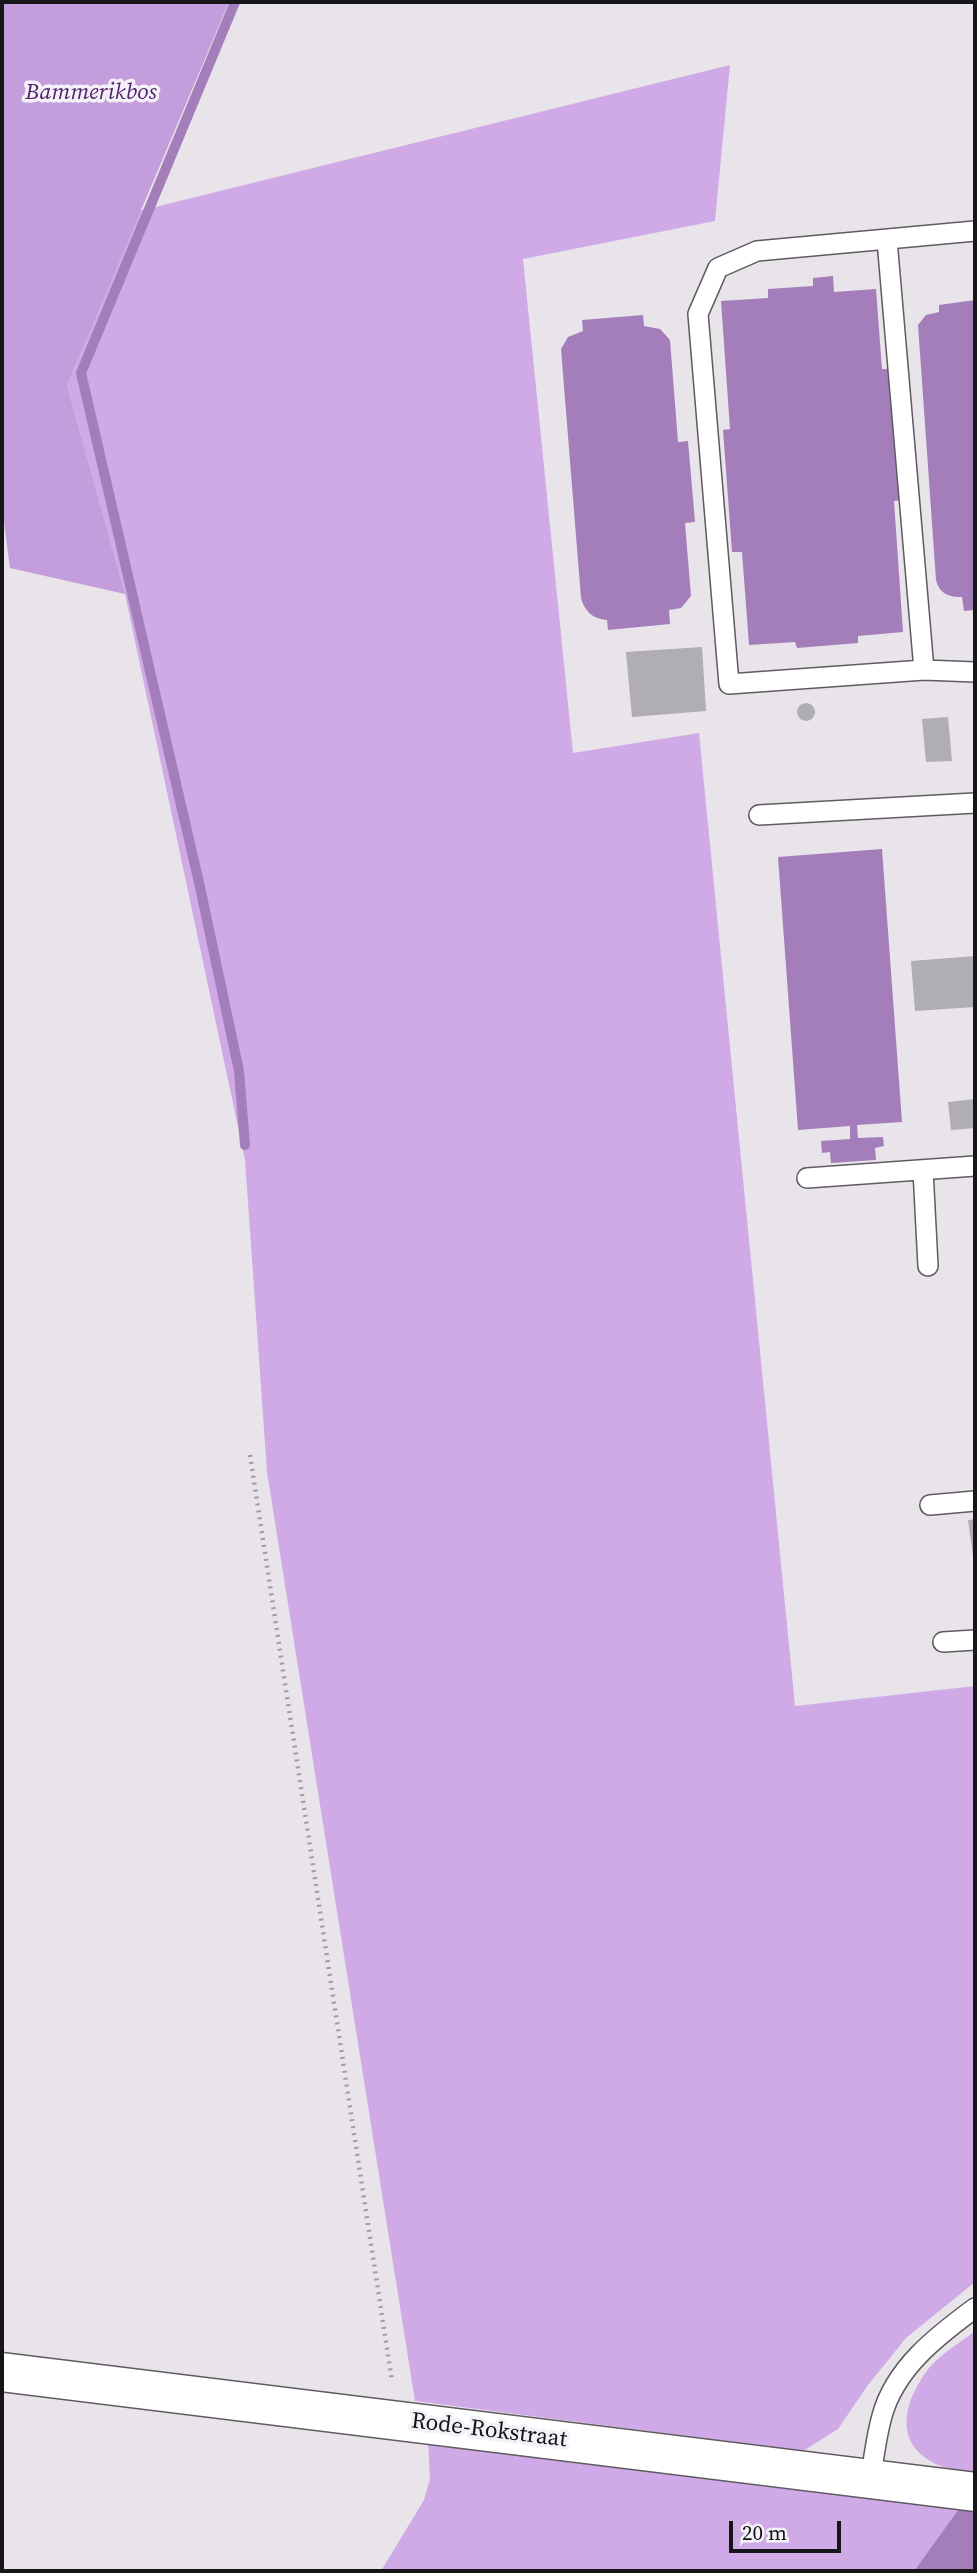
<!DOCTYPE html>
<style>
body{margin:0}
#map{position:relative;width:977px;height:2573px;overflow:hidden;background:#e8e4ea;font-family:"Source Serif 4",serif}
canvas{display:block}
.frame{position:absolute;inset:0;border:4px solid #161517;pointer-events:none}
.scale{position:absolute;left:729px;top:2521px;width:112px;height:32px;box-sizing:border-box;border:4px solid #161517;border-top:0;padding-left:9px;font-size:21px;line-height:24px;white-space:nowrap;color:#161517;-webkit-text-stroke:5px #f5f1f8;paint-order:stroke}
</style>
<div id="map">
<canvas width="977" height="2573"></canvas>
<div class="frame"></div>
<div class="scale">20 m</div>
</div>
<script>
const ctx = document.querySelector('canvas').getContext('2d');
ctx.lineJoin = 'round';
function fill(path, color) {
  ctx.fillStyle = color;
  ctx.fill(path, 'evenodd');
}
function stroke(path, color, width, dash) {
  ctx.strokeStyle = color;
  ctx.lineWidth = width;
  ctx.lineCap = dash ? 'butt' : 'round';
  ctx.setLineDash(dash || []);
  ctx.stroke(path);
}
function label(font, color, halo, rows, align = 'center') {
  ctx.font = font + ' "Source Serif 4",serif';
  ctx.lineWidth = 7;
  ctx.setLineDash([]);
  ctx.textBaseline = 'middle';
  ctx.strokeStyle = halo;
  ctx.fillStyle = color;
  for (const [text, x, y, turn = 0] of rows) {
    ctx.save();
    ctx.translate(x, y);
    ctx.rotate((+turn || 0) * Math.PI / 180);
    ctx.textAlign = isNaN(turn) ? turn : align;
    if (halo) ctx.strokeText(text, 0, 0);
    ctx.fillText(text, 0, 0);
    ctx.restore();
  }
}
const green = new Path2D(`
 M 730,65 L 715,221 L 523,259 L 573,753 L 699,733 L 795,1706 L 975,1686 L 975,2282 L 906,2338 L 868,2385 L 838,2429 L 803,2451 L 415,2401 L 267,1472 L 245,1160 L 125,594 L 67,385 L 139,211 Z
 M 975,2331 L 975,2474 C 910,2467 886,2429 926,2372 C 937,2356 960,2343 975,2331 Z
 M 428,2439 L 961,2506 L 914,2571 L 381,2571 L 424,2500 L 430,2479 Z`);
const forest = new Path2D(`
 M 2,2 L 229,2 L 67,385 L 125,594 L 10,568 L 2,507 Z`);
const water = new Path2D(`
 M 833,276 L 834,292 L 876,289 L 882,369 L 892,369 L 902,500 L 894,501 L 903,632 L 858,636 L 858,643 L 797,648 L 795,642 L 749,645 L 742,552 L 732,552 L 723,430 L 730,429 L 721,301 L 768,298 L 768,289 L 813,286 L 813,278 Z
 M 975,300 L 975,610 L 964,611 L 962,597 C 949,598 939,593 936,580 L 918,325 L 926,315 L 939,312 L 939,305 Z
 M 643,315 L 644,326 L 660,329 L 670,340 L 678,442 L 688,441 L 695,522 L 685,523 L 691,596 L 681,608 L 669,610 L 670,624 L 608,630 L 607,620 C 593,619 585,612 581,598 L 561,349 L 568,337 L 583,331 L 582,320 Z
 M 882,849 L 902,1122 L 857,1125 L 858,1138 L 883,1137 L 884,1146 L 875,1148 L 876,1160 L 831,1163 L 830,1152 L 822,1153 L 821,1141 L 850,1139 L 850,1126 L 798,1130 L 778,857 Z
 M 975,2492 L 975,2571 L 914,2571 L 961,2506 Z`);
const stream = new Path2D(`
 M 235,2 L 81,373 L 200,887 L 239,1071 L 245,1145`);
const building = new Path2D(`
 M 702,647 L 706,711 L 632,717 L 626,652 Z
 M797 712a9 9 0 1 1 18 0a9 9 0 1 1-18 0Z
 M 948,717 L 952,761 L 926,762 L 922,719 Z
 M 975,956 L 975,1007 L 915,1011 L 911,961 Z
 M 975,1099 L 975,1128 L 951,1130 L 948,1102 Z
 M 975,1519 L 975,1564 L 974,1564 L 968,1520 Z`);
const path = new Path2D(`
 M 250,1455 L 392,2381`);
const service = new Path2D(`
 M 975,231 L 757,251 L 718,268 L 698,314 L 729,684 L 924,670 L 975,672
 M 887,240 L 924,670
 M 759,815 L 975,803
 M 923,1170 L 928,1266
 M 807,1178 L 975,1166
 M 930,1505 L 975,1501
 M 943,1642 L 975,1640
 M 870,2480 C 874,2459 876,2437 882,2416 C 895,2368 937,2336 975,2308`);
const minor = new Path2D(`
 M 2,2372 L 975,2492`);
const parkNames = [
 ["Bammerikbos",91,93]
];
const streetNames = [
 ["Rode-Rokstraat",489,2431,7]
];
fill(green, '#cfaae6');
fill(forest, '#c49ddc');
fill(water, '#a47ebb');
stroke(stream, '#a47ebb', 10);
fill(building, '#b0adb3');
stroke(service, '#5f5b61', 22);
stroke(minor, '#5f5b61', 41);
stroke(path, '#a19ea3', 4.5, [2, 5]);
stroke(service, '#fff', 19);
stroke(minor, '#fff', 38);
label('italic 23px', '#52216b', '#f5f1f8', parkNames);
label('23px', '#161517', '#f5f1f8', streetNames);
</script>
